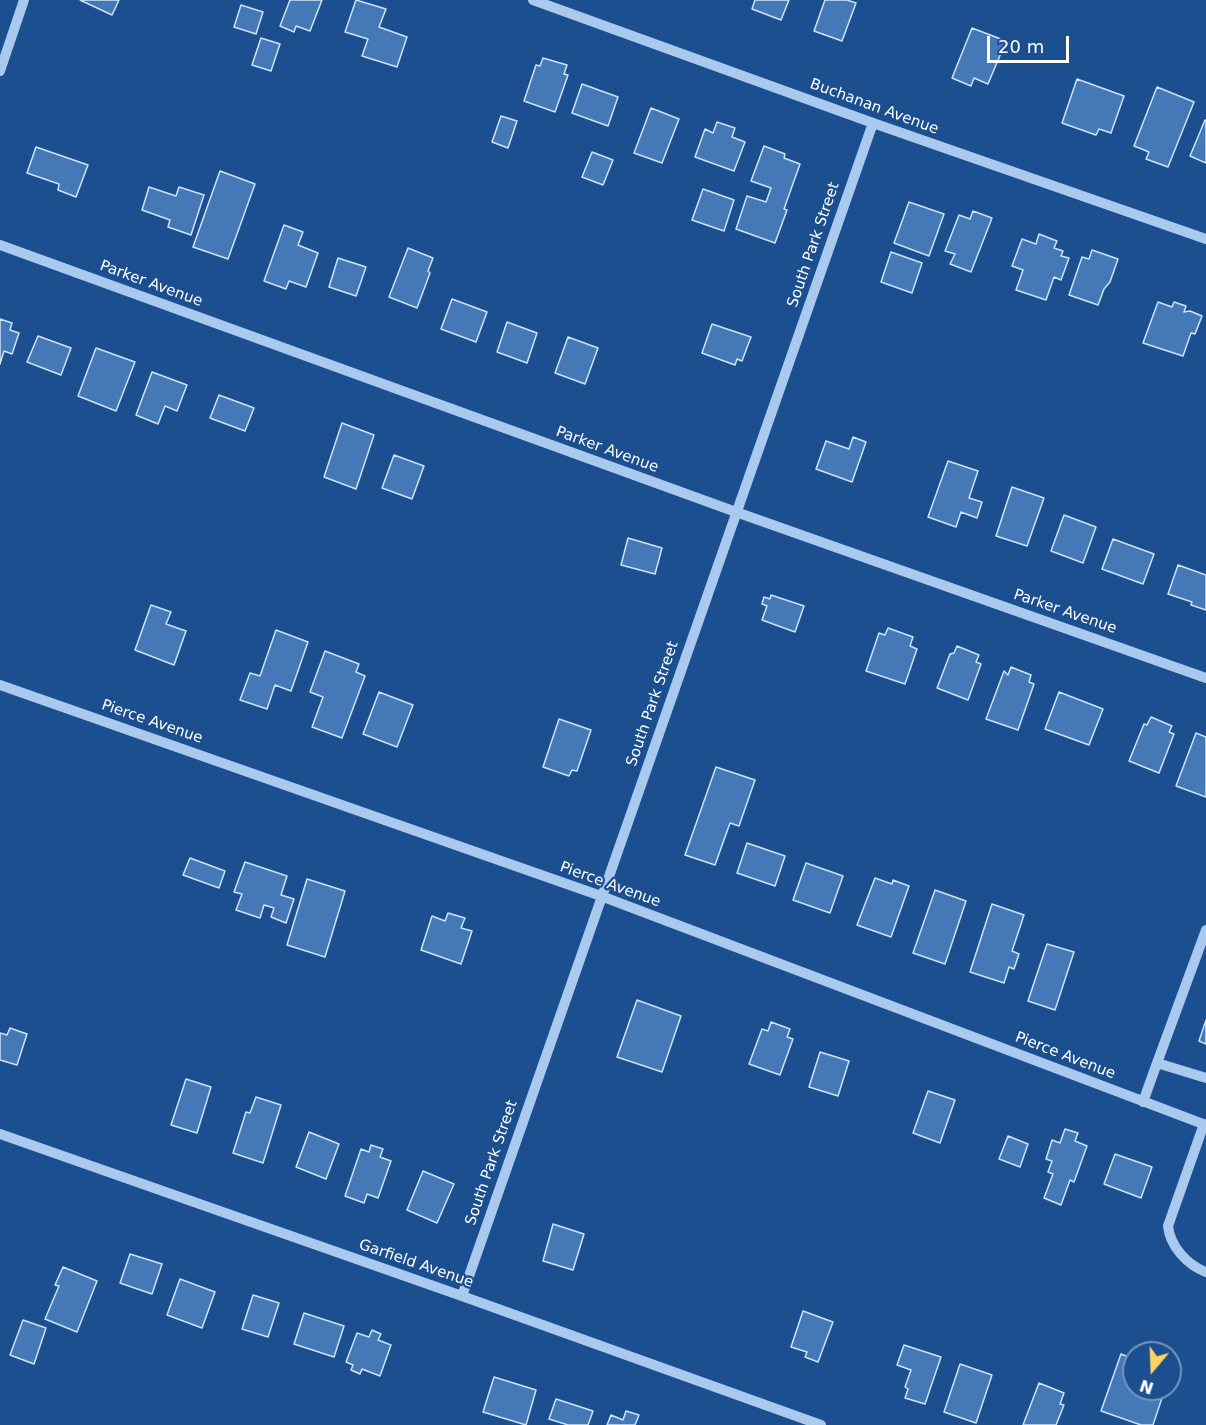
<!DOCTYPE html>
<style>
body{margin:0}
#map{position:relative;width:1206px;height:1425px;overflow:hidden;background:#1b4f8f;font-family:"DejaVu Sans",sans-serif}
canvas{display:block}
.north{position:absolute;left:1122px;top:1341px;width:60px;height:60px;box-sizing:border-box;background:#1b4f8f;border:2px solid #7695bc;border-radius:50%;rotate:199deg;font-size:16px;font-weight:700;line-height:24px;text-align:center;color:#fff}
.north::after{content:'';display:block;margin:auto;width:21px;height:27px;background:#ffd166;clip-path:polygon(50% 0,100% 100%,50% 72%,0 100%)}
.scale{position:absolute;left:987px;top:36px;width:82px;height:27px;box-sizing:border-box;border:3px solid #fff;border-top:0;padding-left:8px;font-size:18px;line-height:21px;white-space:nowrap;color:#fff;-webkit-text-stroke:4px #1b4f8f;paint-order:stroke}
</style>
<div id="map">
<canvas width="1206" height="1425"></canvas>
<div class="north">N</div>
<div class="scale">20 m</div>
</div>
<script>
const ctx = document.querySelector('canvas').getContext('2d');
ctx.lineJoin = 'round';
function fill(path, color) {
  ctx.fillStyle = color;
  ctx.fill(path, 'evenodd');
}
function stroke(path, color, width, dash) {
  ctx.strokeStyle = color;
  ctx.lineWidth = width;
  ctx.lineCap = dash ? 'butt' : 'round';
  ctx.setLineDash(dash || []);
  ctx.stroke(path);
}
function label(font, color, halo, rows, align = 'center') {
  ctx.font = font + ' "DejaVu Sans",sans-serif';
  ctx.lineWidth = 4.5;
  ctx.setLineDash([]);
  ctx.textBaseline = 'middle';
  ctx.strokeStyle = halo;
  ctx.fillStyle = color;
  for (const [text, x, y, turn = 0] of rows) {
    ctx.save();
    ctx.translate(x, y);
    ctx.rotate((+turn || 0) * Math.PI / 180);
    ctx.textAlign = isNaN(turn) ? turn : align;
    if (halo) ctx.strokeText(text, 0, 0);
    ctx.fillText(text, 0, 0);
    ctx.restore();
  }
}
const building = new Path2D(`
 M 80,0 L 119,0 L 112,15 Z
 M 290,0 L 322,0 L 310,31 L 296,26 L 294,32 L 280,26 Z
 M 356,0 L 386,9 L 379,27 L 407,37 L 397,67 L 362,56 L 368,39 L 345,32 Z
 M 755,0 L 789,0 L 781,20 L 752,9 Z
 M 825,0 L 847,0 L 856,3 L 842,41 L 814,31 Z
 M 241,5 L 263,12 L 256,34 L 234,27 Z
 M 972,28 L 1006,41 L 988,84 L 974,78 L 971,86 L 952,78 Z
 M 261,38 L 280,44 L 271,71 L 252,65 Z
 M 543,58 L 567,65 L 564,74 L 568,75 L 555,112 L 524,101 L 536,65 L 540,66 Z
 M 1077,79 L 1124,96 L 1111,133 L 1099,129 L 1096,135 L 1062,123 Z
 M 582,84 L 618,97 L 608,126 L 572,113 Z
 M 1157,87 L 1194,102 L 1168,167 L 1146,159 L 1149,152 L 1134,146 Z
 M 651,108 L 679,119 L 662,163 L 634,153 Z
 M 501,116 L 517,121 L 508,148 L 492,142 Z
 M 1205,120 L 1206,120 L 1206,163 L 1190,156 Z
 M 717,122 L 735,128 L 732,137 L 745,142 L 734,171 L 695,157 L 705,129 L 713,133 Z
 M 764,146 L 785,154 L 784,158 L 800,164 L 784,209 L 787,210 L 775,243 L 736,229 L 747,196 L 766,202 L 771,188 L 751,181 Z
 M 36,147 L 88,165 L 76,197 L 58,190 L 59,184 L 27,173 Z
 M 592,152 L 613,160 L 603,185 L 582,177 Z
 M 220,171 L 255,184 L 228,259 L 193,247 Z
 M 149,187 L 176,196 L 179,187 L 204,195 L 191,235 L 168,227 L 170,220 L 142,210 Z
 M 703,189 L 734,200 L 724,231 L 692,220 Z
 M 909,202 L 944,214 L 929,256 L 894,243 Z
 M 973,211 L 992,218 L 971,272 L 950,264 L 955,254 L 945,251 L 959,215 L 970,219 Z
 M 284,225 L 303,232 L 298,245 L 318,253 L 306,287 L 289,281 L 286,289 L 264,281 Z
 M 1039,234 L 1057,241 L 1054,248 L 1063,251 L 1061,256 L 1069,258 L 1061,280 L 1054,277 L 1046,300 L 1016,290 L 1023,270 L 1012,266 L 1022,239 L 1036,244 Z
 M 408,248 L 433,258 L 428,271 L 430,273 L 417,308 L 389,297 Z
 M 1092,250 L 1118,259 L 1110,282 L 1104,289 L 1098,305 L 1069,295 L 1082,257 L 1089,259 Z
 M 891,252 L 922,263 L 912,293 L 881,282 Z
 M 338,258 L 366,267 L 356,296 L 329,287 Z
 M 452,299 L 487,312 L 476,342 L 441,329 Z
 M 1158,302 L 1172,307 L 1174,302 L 1186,306 L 1184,312 L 1190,311 L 1202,316 L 1195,334 L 1191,333 L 1183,356 L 1143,343 Z
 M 0,319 L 12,323 L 10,330 L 19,333 L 12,354 L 4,351 L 0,364 Z
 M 507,322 L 537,333 L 527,363 L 497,352 Z
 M 712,324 L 751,337 L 742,361 L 737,359 L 735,365 L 702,353 Z
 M 38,336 L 71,348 L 61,375 L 27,362 Z
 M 568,337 L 598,348 L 585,384 L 555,373 Z
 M 96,348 L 135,362 L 116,411 L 78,396 Z
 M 152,372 L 187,385 L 177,411 L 165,406 L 158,424 L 136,415 Z
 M 219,395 L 254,408 L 245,431 L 210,418 Z
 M 342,423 L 374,435 L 356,489 L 324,477 Z
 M 853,437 L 866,442 L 852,482 L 816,469 L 826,441 L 849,449 Z
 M 394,455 L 424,466 L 412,499 L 382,488 Z
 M 948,461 L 978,471 L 969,498 L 982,502 L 977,518 L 961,512 L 956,527 L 928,517 Z
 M 1012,487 L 1044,498 L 1027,546 L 996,536 Z
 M 1064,515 L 1096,527 L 1083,563 L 1051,551 Z
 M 628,538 L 662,548 L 655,574 L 621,565 Z
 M 1113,539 L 1154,554 L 1143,584 L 1102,569 Z
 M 1178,565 L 1206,575 L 1206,610 L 1191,605 L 1192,602 L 1168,594 Z
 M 771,595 L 804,606 L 795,632 L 762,620 L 767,606 L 762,604 L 764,597 L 770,599 Z
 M 151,605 L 171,612 L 166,624 L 186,631 L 174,665 L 135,650 Z
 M 888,628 L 913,637 L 910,646 L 917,649 L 905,684 L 866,671 L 879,633 L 885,635 Z
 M 276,630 L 308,642 L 291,691 L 275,685 L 267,709 L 240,700 L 250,673 L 260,676 Z
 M 957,646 L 979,655 L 976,662 L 981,664 L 968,700 L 937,688 L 950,654 L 954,653 Z
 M 325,651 L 359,664 L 356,672 L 365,676 L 342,738 L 312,727 L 323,697 L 310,692 Z
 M 1011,667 L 1031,675 L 1029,682 L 1034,684 L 1018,730 L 986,719 L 1004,671 L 1008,675 Z
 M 379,692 L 413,705 L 397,747 L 363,734 Z
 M 1059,692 L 1103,709 L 1089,745 L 1045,729 Z
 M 1151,717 L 1172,726 L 1169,732 L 1174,734 L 1159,773 L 1129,761 L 1144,724 L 1147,725 Z
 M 559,719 L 591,730 L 577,771 L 572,770 L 569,776 L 543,767 Z
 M 1196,733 L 1206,737 L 1206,797 L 1176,786 Z
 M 716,767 L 755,780 L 739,826 L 730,823 L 715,865 L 685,855 Z
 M 747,843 L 785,856 L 775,886 L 737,873 Z
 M 190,858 L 225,871 L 219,888 L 183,875 Z
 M 245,862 L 287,876 L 281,895 L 294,899 L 286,923 L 271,917 L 274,908 L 264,905 L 260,918 L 236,910 L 242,894 L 234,892 Z
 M 806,863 L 843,876 L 830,913 L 793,900 Z
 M 875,878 L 892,884 L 893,880 L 909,886 L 891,937 L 857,925 Z
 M 307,879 L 345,891 L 325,957 L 287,945 Z
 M 935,890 L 966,901 L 945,964 L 913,953 Z
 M 992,904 L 1024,915 L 1012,951 L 1019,954 L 1014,969 L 1009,967 L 1004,983 L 970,972 Z
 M 448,913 L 465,918 L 461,928 L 472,931 L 461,964 L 421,950 L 432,916 L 445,921 Z
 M 1047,944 L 1074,952 L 1055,1010 L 1028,1001 Z
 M 637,1000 L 681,1016 L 662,1072 L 617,1057 Z
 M 1206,1020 L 1206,1044 L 1199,1041 Z
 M 771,1022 L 790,1029 L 787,1037 L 793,1039 L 780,1075 L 749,1064 L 762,1029 L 768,1031 Z
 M 10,1028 L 27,1034 L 17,1065 L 0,1060 L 0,1033 L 7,1035 Z
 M 820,1052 L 849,1061 L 838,1096 L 809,1087 Z
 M 186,1079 L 211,1087 L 197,1133 L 171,1125 Z
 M 928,1091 L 955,1100 L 940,1143 L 913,1133 Z
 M 256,1097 L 281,1105 L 263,1163 L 233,1153 L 246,1112 L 250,1113 Z
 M 1065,1129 L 1078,1133 L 1075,1141 L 1087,1146 L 1074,1182 L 1070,1180 L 1061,1205 L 1044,1198 L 1053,1174 L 1048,1172 L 1052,1161 L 1046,1159 L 1052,1140 L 1060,1143 Z
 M 309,1132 L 339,1144 L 326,1179 L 296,1167 Z
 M 1008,1136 L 1028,1144 L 1020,1167 L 999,1159 Z
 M 371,1145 L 383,1149 L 380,1157 L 391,1161 L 378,1198 L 367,1194 L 364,1203 L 345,1196 L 361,1149 L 369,1152 Z
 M 1115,1154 L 1152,1167 L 1141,1198 L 1104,1184 Z
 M 423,1171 L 454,1184 L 437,1223 L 407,1210 Z
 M 553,1224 L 584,1234 L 573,1270 L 543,1261 Z
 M 130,1254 L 162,1264 L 152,1294 L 120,1283 Z
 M 63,1267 L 97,1281 L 77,1332 L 45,1319 L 59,1286 L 55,1285 Z
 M 180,1279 L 215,1292 L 202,1328 L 167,1315 Z
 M 253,1295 L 279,1303 L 268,1337 L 242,1329 Z
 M 803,1311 L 833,1322 L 818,1362 L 805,1357 L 807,1352 L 791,1347 Z
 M 304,1313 L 344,1326 L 334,1357 L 294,1344 Z
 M 23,1320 L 46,1328 L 34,1364 L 10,1355 Z
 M 372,1330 L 381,1334 L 378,1340 L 391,1345 L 380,1376 L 362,1369 L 360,1374 L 351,1370 L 353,1365 L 346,1362 L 357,1333 L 369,1337 Z
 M 904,1345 L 941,1357 L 925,1404 L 905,1398 L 908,1389 L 905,1387 L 911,1370 L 897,1365 Z
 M 1121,1354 L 1134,1359 L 1134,1389 L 1165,1389 L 1153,1425 L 1141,1425 L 1101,1411 Z
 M 960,1364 L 992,1375 L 976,1423 L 944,1412 Z
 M 494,1377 L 536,1390 L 526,1425 L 483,1412 Z
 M 1039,1383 L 1064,1393 L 1060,1404 L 1064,1405 L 1056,1425 L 1023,1425 Z
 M 556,1399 L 593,1411 L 588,1425 L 568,1425 L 549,1419 Z
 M 626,1411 L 639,1415 L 635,1425 L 607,1425 L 611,1415 L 623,1420 Z`);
const minor = new Path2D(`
 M 533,0 L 873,123 L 1206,239
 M 0,71 L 24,0
 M 0,245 L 736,512 L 1206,678
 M 0,685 L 601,896 L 1206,1125
 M 1157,1063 L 1206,930
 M 1143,1102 L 1157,1063 L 1206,1078
 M 1204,1124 L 1168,1226 C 1170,1246 1187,1265 1206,1272
 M 0,1134 L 462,1296 L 821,1425
 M 462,1296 L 873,123`);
const streetNames = [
 ["Buchanan Avenue",874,107,20],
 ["South Park Street",814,245,-71],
 ["Parker Avenue",151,284,20],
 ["Parker Avenue",607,450,20],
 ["Parker Avenue",1065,612,19],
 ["South Park Street",653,704,-71],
 ["Pierce Avenue",152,722,19],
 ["Pierce Avenue",610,885,20],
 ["Pierce Avenue",1065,1056,21],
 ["South Park Street",492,1163,-71],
 ["Garfield Avenue",416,1264,19]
];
fill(building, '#4478b7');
stroke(building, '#cfe3fa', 1.5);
stroke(minor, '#a9c9ee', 10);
label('15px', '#fff', '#1b4f8f', streetNames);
</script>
